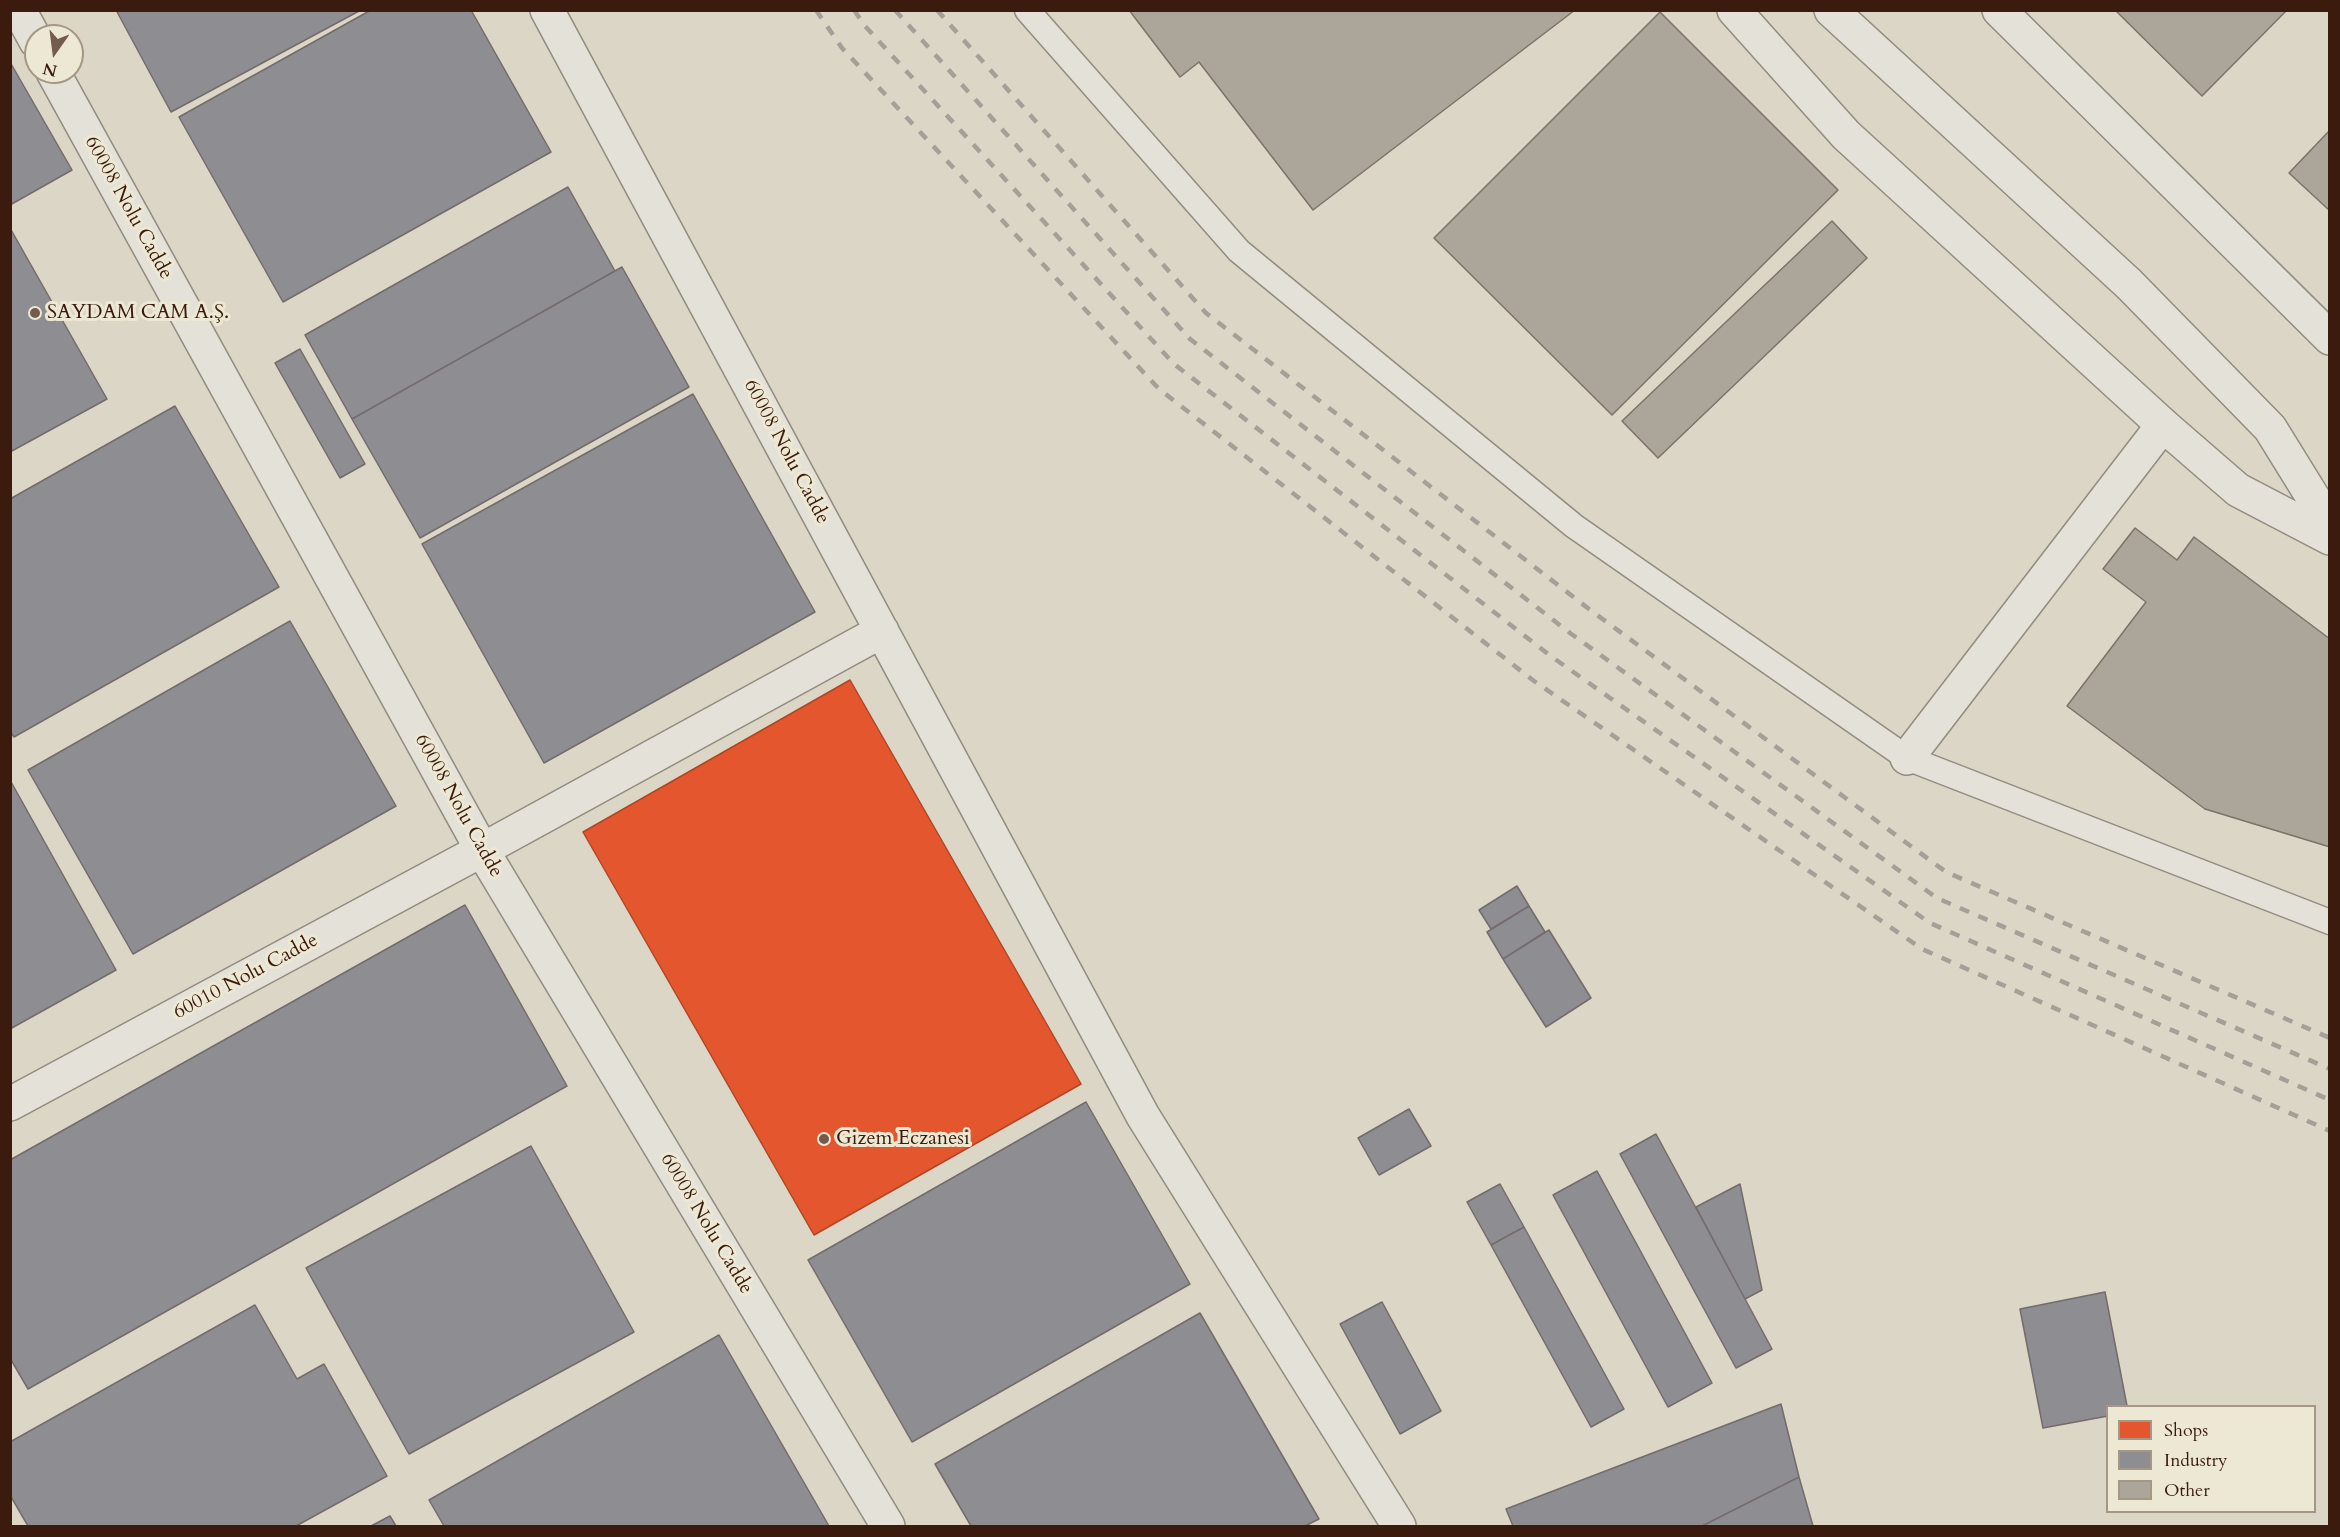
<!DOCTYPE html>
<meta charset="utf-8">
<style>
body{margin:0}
#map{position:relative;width:2340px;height:1537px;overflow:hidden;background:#dbd6c5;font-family:Cardo,serif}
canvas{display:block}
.frame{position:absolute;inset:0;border:12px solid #3b1b0e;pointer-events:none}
.legend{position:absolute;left:2106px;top:1405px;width:210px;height:108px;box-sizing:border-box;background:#ede8d3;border:2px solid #a69684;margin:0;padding:8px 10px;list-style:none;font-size:18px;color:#3b1b0e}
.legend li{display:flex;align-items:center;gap:12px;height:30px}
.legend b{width:30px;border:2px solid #a69684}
.north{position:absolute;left:24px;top:24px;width:60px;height:60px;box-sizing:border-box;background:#ede8d3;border:2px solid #a69684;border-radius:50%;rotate:194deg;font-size:16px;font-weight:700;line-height:24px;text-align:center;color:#3b1b0e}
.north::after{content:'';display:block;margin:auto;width:21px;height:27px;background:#735c4e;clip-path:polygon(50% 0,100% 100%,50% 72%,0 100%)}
</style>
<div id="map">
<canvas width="2340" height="1537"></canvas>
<div class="frame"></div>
<ul class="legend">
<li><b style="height:16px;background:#e4572e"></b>Shops</li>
<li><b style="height:16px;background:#8d8d92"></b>Industry</li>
<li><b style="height:16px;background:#aca69a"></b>Other</li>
</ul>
<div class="north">N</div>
</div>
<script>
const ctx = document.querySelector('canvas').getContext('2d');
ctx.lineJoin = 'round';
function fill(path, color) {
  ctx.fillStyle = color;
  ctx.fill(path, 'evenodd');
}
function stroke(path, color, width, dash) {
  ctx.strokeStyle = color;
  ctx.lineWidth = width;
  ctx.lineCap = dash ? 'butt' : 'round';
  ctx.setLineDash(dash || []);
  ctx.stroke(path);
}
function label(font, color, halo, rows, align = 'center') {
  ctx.font = font + ' Cardo,serif';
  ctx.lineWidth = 6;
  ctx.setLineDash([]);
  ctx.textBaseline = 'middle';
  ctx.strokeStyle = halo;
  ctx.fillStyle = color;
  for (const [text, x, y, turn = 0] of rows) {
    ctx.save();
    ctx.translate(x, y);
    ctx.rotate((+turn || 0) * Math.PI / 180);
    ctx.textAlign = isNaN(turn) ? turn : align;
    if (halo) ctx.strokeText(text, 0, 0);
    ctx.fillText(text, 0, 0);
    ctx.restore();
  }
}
const shops = new Path2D(`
 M 850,680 L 1081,1084 L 814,1235 L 583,832 Z`);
const industry = new Path2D(`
 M 116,10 L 361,10 L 171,112 Z
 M 371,10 L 471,10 L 551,152 L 283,302 L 179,117 Z
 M 10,62 L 72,170 L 10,205 Z
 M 568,187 L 615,271 L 352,419 L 305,335 Z
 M 10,228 L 107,399 L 10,452 Z
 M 622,267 L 689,387 L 420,538 L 352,419 Z
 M 300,349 L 365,464 L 340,478 L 275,363 Z
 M 693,394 L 815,612 L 544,763 L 422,544 Z
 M 175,406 L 279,587 L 14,737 L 10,731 L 10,499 Z
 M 290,621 L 396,806 L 133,954 L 28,770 Z
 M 10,780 L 116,970 L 10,1029 Z
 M 1517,886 L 1529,906 L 1491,929 L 1479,910 Z
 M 465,905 L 567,1086 L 28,1389 L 10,1358 L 10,1160 Z
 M 1529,906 L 1545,932 L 1503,959 L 1487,932 Z
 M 1549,930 L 1591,998 L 1546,1027 L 1503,959 Z
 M 1086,1102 L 1190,1284 L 912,1442 L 808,1260 Z
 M 1409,1109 L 1431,1146 L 1379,1175 L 1358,1138 Z
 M 1656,1134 L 1772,1349 L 1736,1368 L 1620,1154 Z
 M 531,1146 L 634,1332 L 409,1454 L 306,1268 Z
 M 1597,1171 L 1712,1383 L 1668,1407 L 1553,1195 Z
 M 1500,1184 L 1524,1227 L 1491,1245 L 1467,1202 Z
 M 1740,1184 L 1762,1290 L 1745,1299 L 1696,1207 Z
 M 1524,1227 L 1624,1409 L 1591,1427 L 1491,1245 Z
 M 2105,1292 L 2127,1406 L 2108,1406 L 2108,1416 L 2043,1428 L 2020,1309 Z
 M 1382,1302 L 1441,1411 L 1400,1434 L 1340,1324 Z
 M 255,1305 L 297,1379 L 324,1364 L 387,1476 L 296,1526 L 28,1526 L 10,1495 L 10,1442 Z
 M 1200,1313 L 1319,1519 L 1305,1526 L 971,1526 L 935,1464 Z
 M 719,1335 L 829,1526 L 444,1526 L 429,1500 Z
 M 1781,1404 L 1799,1477 L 1702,1526 L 1513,1526 L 1506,1509 Z
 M 1799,1477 L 1813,1526 L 1702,1526 Z
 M 390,1516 L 396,1526 L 371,1526 Z`);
const building = new Path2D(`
 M 1129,10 L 1575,10 L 1313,210 L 1199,62 L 1180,77 Z
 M 2115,10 L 2287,10 L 2202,96 Z
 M 1660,12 L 1838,190 L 1612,415 L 1434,238 Z
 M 2330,130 L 2330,211 L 2289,173 Z
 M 1832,221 L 1867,258 L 1658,458 L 1622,421 Z
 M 2135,528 L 2177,560 L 2194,537 L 2330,639 L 2330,847 L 2205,809 L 2067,706 L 2146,602 L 2103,569 Z`);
const service = new Path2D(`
 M 1027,10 L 1239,251 L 1574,526 L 1907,758 L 2330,922`);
const minor = new Path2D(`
 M 19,10 L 36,41
 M 547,10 L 1143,1116 L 1399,1526
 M 1999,10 L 2330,338
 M 53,72 L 482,850 L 888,1526
 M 1907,758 L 2163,425
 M 10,1104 L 482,850 L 882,631`);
const tertiary = new Path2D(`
 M 1734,10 L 1846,135 L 2163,425 L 2238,490 L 2330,538
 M 1831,10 L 2129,284 L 2270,428 L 2330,525`);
const rail = new Path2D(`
 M 816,10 L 842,48 L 1159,389 L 1534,681 L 1922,949 L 2330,1131
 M 854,10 L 865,26 L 1174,364 L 1552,657 L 1930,923 L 2330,1100
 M 895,10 L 1190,339 L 1570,633 L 1937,898 L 2330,1069
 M 937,10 L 1206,313 L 1589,609 L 1946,872 L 2330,1038`);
const markers = [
 [35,313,6,"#735c4e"],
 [824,1139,6,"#735c4e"]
];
const streetNames = [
 ["60008 Nolu Cadde",128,208,61],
 ["60008 Nolu Cadde",786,452,62],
 ["60008 Nolu Cadde",458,806,61],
 ["60010 Nolu Cadde",246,977,-28],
 ["60008 Nolu Cadde",706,1224,59]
];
const poiNames = [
 ["SAYDAM CAM A.Ş.",47,313],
 ["Gizem Eczanesi",836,1139]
];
fill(shops, '#e4572e');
stroke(shops, '#b14524', 1.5);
fill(industry, '#8d8d92');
stroke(industry, '#746b6a', 1.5);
fill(building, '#aca69a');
stroke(building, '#7b7269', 1.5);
stroke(service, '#928b80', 27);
stroke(minor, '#928b80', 36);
stroke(tertiary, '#928b80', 36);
stroke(service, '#e4e1d8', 24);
stroke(minor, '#e4e1d8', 33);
stroke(tertiary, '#e4e1d8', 33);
stroke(rail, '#a59f97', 4.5, [10, 10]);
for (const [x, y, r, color] of markers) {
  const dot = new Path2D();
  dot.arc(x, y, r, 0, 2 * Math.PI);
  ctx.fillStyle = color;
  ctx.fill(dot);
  stroke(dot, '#ede8d3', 2);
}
label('20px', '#3b1b0e', '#ede8d3', streetNames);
label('20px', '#3b1b0e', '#ede8d3', poiNames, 'left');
</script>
